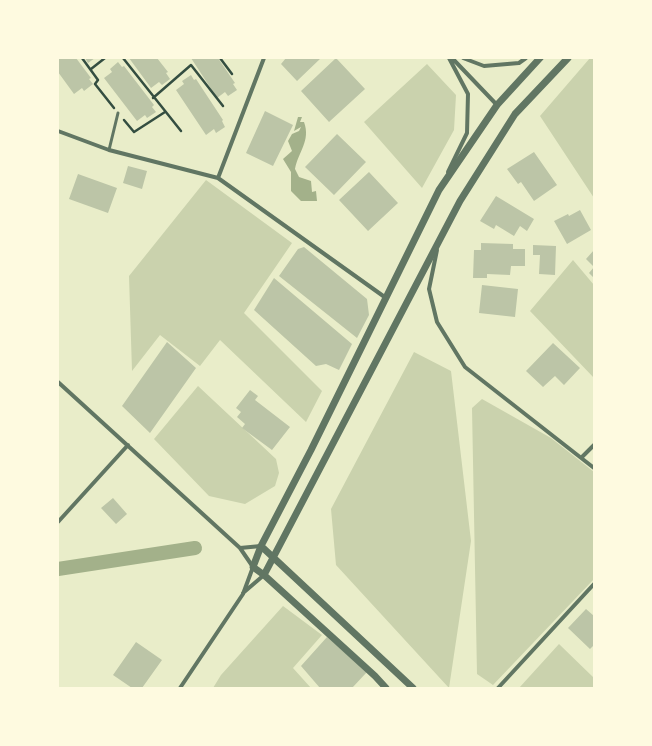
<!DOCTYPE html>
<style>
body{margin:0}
#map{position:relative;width:652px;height:746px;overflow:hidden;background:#e9edc9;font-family:"Libre Baskerville",serif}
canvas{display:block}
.frame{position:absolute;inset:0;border:59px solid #fefae0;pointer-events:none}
</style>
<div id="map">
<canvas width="652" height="746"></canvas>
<div class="frame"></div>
</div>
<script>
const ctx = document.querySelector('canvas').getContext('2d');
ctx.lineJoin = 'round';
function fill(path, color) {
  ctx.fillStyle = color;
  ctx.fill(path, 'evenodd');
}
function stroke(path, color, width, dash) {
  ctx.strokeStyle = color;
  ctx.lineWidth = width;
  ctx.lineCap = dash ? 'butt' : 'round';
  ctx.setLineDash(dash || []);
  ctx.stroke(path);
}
const green = new Path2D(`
 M 590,58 L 594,58 L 594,198 L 540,116 Z
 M 427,64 L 456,95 L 454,130 L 422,188 L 364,122 Z
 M 206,180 L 292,243 L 244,313 L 322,391 L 306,422 L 220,340 L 200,366 L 160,335 L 132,371 L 129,276 Z
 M 573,260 L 594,285 L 594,378 L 530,311 Z
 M 414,352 L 451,371 L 471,541 L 449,688 L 336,565 L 331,509 Z
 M 198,386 L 276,459 L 279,473 L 275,486 L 245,504 L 209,496 L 154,439 Z
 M 482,399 L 551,438 L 594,472 L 594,579 L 493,685 L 477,674 L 472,408 Z
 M 283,606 L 322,635 L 293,668 L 311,688 L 213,688 L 221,675 Z
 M 559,644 L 594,678 L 594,688 L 519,688 Z`);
const water = new Path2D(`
 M 298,117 L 302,117 L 300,122 L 304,122 C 311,141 298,152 295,169 L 299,177 L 311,181 L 312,192 L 316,191 L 317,201 L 301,201 L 291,191 L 291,172 L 283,159 L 292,151 L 288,141 L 292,134 L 299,131 L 301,127 L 294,131 Z`);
const canal = new Path2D(`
 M 58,569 L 195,548`);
const building = new Path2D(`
 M 58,58 L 76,58 L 91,78 L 89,79 L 93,84 L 84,91 L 82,88 L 74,94 L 58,72 Z
 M 85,58 L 95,58 L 88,63 Z
 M 129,58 L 157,58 L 168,72 L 166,73 L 170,79 L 162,85 L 159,82 L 151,88 Z
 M 191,58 L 218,58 L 235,83 L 233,84 L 237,90 L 228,96 L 225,92 L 217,98 Z
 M 286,58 L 321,58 L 297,81 L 281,64 Z
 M 336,58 L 365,89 L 329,122 L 301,91 Z
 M 118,62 L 122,67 L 124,66 L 154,105 L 152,107 L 156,112 L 147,118 L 145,115 L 137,121 L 104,78 L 112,72 L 110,69 Z
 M 191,75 L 194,80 L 196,79 L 223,120 L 222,121 L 225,127 L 216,133 L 214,129 L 206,135 L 176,90 L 184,84 L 182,81 Z
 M 265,111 L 293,125 L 273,166 L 246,153 Z
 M 337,134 L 366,162 L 334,195 L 305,167 Z
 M 534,152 L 557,185 L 534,201 L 521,182 L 518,184 L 507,169 Z
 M 128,166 L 147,171 L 142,189 L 123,183 Z
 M 369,172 L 398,203 L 368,231 L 339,200 Z
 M 78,174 L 117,188 L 108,213 L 69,199 Z
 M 496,196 L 534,219 L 527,231 L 520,226 L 514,236 L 496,225 L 494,229 L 480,221 Z
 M 580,210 L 591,230 L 567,244 L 554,221 L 568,214 L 569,216 Z
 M 481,243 L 513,244 L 513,249 L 525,249 L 525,266 L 511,266 L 510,275 L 487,274 L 487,278 L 473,278 L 474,250 L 481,250 Z
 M 533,245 L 556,246 L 555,275 L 539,274 L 540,255 L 533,255 Z
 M 304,247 L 367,299 L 369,315 L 357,338 L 279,276 L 298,249 Z
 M 594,250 L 594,267 L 586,259 Z
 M 594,267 L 594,278 L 589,273 Z
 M 274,278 L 352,344 L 339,370 L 326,364 L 316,366 L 254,310 Z
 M 482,285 L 518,289 L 515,317 L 479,313 Z
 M 167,342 L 196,368 L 150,433 L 122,406 Z
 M 553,343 L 580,368 L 564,385 L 555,376 L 543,387 L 526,371 Z
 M 250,390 L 258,396 L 255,400 L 290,427 L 272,450 L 242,428 L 245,424 L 237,417 L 241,412 L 236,408 Z
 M 113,498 L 127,514 L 116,524 L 101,508 Z
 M 586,609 L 594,616 L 594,645 L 590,649 L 568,628 Z
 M 327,637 L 367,672 L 352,688 L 320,688 L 301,666 Z
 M 136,642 L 162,660 L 142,688 L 132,688 L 113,675 Z`);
const path = new Path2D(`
 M 82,58 L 98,80 L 95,84 L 114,108
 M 123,58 L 181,131
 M 220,58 L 232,74
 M 91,69 L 105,58
 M 153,98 L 191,65 L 223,106
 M 124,120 L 134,132 L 165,112`);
const service = new Path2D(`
 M 109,150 L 118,113`);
const minor = new Path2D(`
 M 452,58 L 497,105
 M 463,58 L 484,66 L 519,63 L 526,58
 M 58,131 L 109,150 L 218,178 L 386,298
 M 448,172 L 467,133 L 468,94 L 449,58
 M 218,178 L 264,58
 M 437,250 L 429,289 L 437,322 L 465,367 L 594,468
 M 58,382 L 240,548 L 253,567 L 243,594 L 180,688
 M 582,457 L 594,445
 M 58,522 L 128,445
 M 240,548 L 261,546
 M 243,593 L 264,575
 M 498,688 L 594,584`);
const tertiary = new Path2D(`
 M 261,546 L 413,688
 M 264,575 L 460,201 L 515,114 L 568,58
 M 386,688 L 375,676 L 264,575 L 253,567 L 261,546 L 311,450 L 439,190 L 497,105 L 540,58`);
fill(green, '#cad2ad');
fill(water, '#a3b18a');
stroke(canal, '#a3b18a', 14);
fill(building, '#bcc5a7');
stroke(path, '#344e41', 2.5);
stroke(service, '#617663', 3);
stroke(minor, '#617663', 4);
stroke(tertiary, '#617663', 7);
</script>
